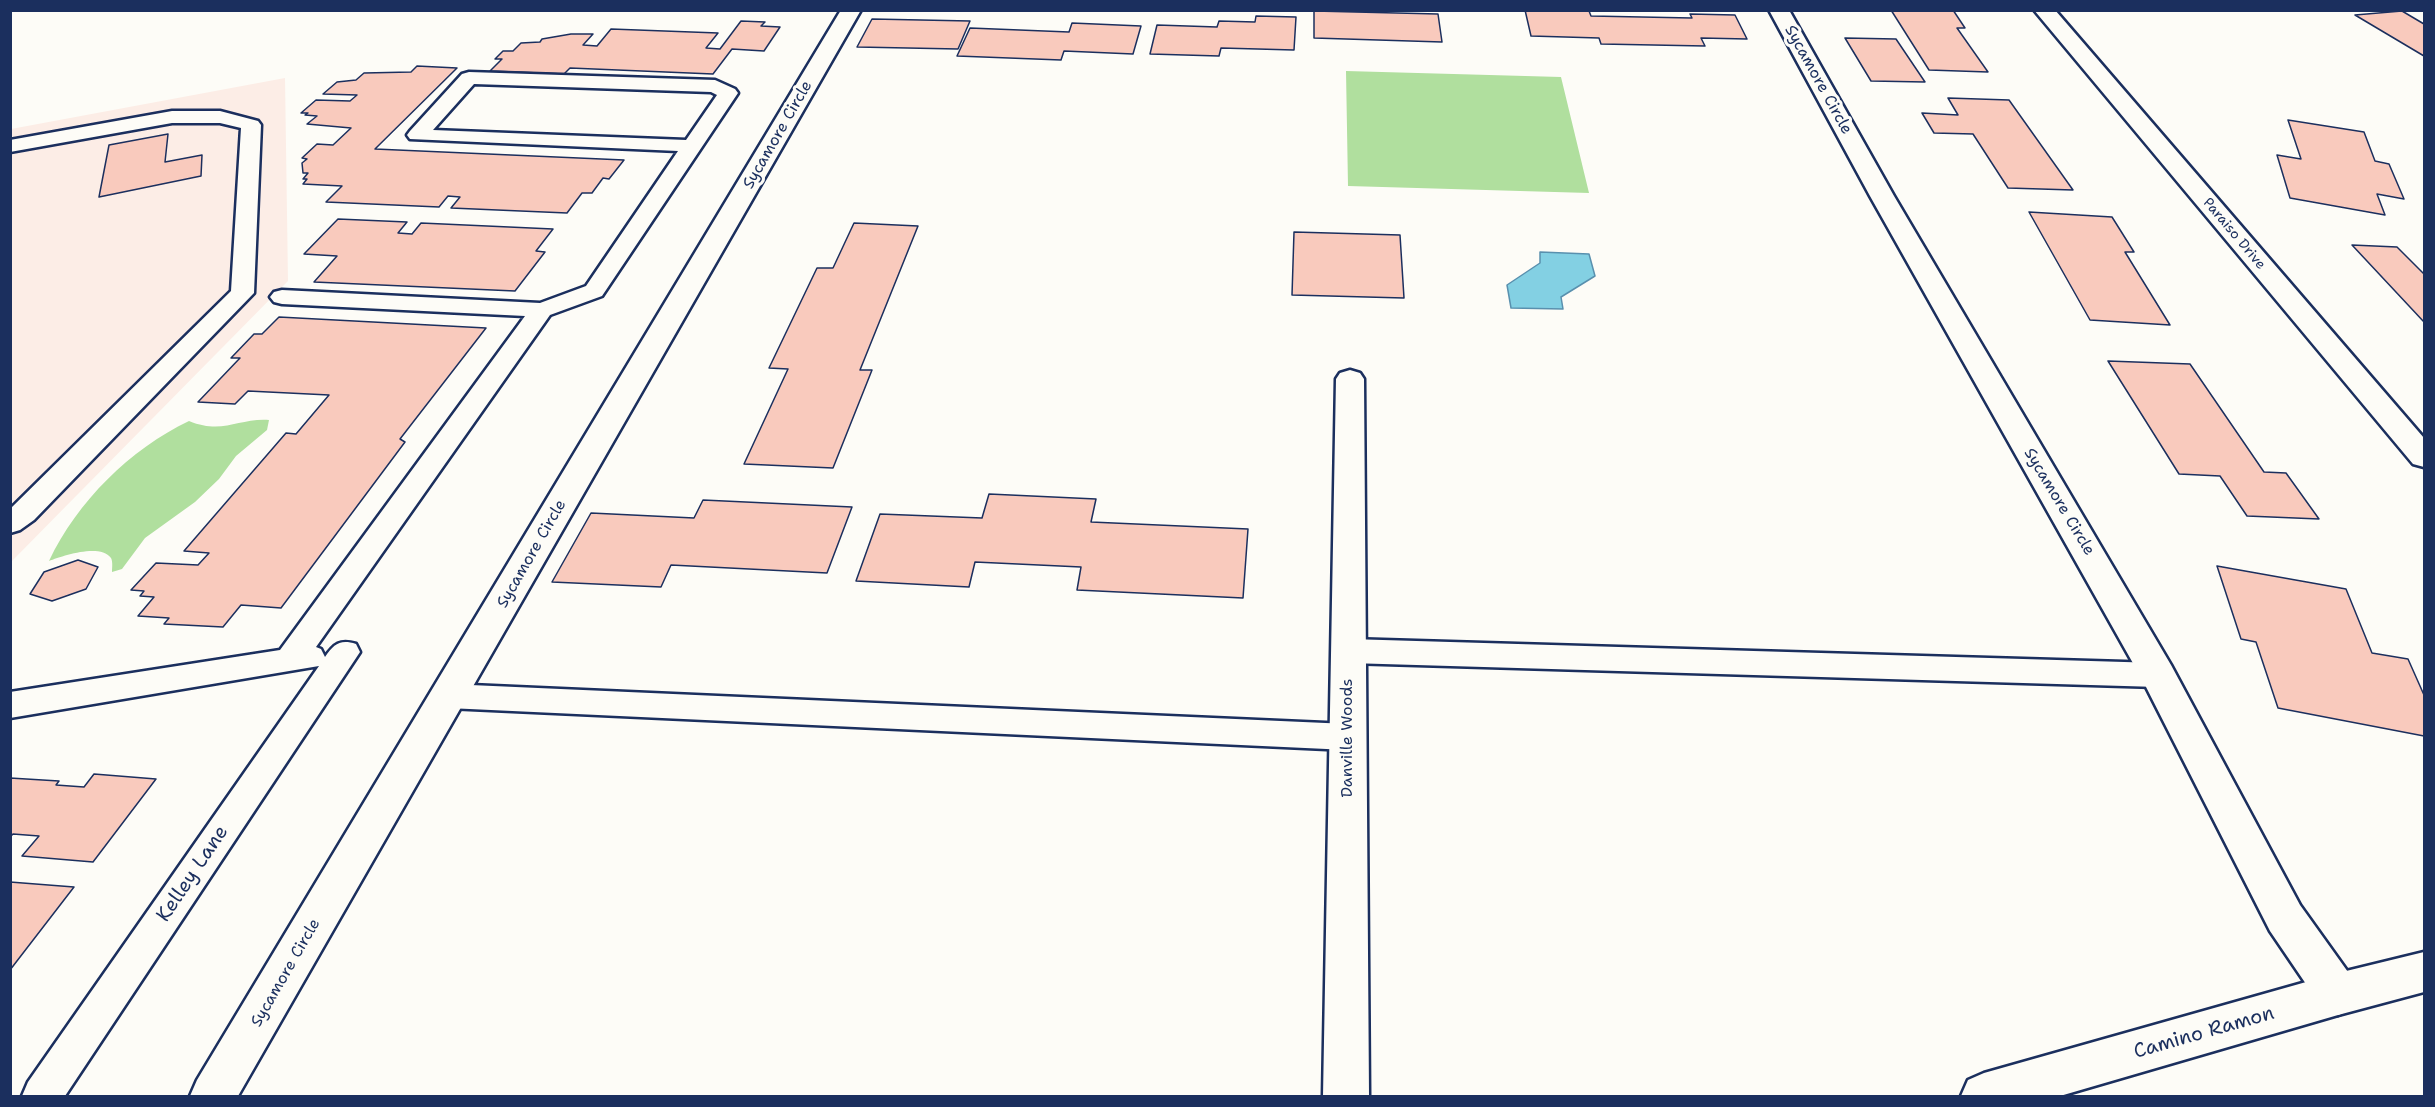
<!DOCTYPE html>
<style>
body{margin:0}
#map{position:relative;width:2435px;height:1107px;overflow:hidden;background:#fdfcf7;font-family:"Shantell Sans",sans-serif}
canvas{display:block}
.frame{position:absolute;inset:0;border:12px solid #1b2f5e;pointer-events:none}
</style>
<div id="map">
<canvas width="2435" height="1107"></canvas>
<div class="frame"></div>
</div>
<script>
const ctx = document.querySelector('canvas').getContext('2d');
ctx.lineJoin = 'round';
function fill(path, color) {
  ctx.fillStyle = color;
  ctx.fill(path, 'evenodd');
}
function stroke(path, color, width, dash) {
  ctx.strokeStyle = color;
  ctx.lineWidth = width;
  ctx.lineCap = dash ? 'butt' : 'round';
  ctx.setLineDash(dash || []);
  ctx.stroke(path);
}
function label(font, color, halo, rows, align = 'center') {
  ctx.font = font + ' "Shantell Sans",sans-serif';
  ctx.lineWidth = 6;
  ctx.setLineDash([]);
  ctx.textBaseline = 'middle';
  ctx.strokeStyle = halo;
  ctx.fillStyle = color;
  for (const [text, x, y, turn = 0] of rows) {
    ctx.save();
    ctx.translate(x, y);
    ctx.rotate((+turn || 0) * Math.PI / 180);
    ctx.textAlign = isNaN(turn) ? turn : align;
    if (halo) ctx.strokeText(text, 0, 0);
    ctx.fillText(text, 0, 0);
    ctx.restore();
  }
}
const built = new Path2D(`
 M 285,78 L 288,281 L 11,562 L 11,129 Z`);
const green = new Path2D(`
 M 1346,71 L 1561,77 L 1589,193 L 1348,186 Z
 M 269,420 L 267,430 L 236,456 L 219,479 L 195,502 L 145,538 L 122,569 L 112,572 C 112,568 113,562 111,558 C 100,543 62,556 49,561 C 77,502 130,449 189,421 C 223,435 238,418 269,420 Z`);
const water = new Path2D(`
 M 1540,252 L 1589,254 L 1595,276 L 1561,297 L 1563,309 L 1511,308 L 1507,285 L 1540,263 Z`);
const building = new Path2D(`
 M 1525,10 L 1589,11 L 1591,16 L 1692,18 L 1690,14 L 1735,15 L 1747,39 L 1701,38 L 1705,46 L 1601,44 L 1599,38 L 1531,36 Z
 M 1891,10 L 1953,10 L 1965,28 L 1957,28 L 1988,72 L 1929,70 Z
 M 1314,11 L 1438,14 L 1442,42 L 1314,38 Z
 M 2402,11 L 2424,24 L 2424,56 L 2355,15 Z
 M 1256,16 L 1296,17 L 1294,50 L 1221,48 L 1219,56 L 1150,54 L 1157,25 L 1217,27 L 1219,21 L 1255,22 Z
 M 872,19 L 970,21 L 958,49 L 857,47 Z
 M 741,21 L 765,22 L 761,26 L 780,27 L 764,51 L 732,49 L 713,74 L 570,68 L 564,74 L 490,71 L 502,59 L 495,59 L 503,51 L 513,51 L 521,43 L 540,42 L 542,39 L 571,34 L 593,34 L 583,45 L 597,46 L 611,29 L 718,33 L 706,48 L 720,49 Z
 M 1072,23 L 1141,26 L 1133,54 L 1064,51 L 1061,60 L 957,56 L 970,28 L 1069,32 Z
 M 1845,38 L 1896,39 L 1925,82 L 1871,81 Z
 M 417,66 L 457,68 L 375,149 L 624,160 L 609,179 L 603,178 L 592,193 L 582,193 L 567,213 L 451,208 L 460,197 L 448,196 L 439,207 L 326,202 L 342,186 L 303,184 L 307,179 L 303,179 L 308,173 L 303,173 L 302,163 L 307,159 L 302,158 L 317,144 L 333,145 L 351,128 L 307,124 L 317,116 L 305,115 L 308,113 L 301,113 L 316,100 L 350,101 L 357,95 L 323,94 L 337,82 L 356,80 L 364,73 L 411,72 Z
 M 1948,98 L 2009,100 L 2073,190 L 2008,188 L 1973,134 L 1934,133 L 1922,113 L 1958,115 Z
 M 2288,120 L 2364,132 L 2375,161 L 2389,164 L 2404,199 L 2377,194 L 2385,215 L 2290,198 L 2277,155 L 2301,159 Z
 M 168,134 L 165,162 L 202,155 L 201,176 L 99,197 L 109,145 Z
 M 2029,212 L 2112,217 L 2134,252 L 2125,252 L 2170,325 L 2090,320 Z
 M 338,219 L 407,222 L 398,233 L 412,234 L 421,223 L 553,229 L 536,251 L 545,252 L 515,291 L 314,282 L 337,256 L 304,254 Z
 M 854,223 L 918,226 L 860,370 L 872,370 L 833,468 L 744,464 L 788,369 L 769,368 L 817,268 L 833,268 Z
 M 1294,232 L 1400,235 L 1404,298 L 1292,295 Z
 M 2352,245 L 2397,247 L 2424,274 L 2424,322 Z
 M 279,317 L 486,328 L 400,439 L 405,442 L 281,608 L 241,605 L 223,627 L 164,624 L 169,618 L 138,616 L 154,597 L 140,596 L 144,591 L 131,590 L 156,563 L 198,565 L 209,553 L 184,551 L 286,433 L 296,434 L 329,395 L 248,391 L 235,404 L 198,402 L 240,358 L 231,358 L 254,334 L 262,334 Z
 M 2108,361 L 2190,364 L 2264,472 L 2286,473 L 2319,519 L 2247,516 L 2220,476 L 2179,474 Z
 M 989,494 L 1096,499 L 1091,522 L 1248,529 L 1243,598 L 1077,590 L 1081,567 L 975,562 L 969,587 L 856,581 L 880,514 L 982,518 Z
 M 703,500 L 852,507 L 827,573 L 671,565 L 661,587 L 552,582 L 591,513 L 694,518 Z
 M 78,560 L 98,567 L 86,589 L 52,601 L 30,594 L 44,572 Z
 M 2217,566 L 2346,589 L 2372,653 L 2408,659 L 2424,695 L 2424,736 L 2278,708 L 2256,642 L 2241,639 Z
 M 94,774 L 156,779 L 93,862 L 22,856 L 39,836 L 13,834 L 10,837 L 10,778 L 59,781 L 56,785 L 84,787 Z
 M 10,882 L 74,887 L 10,970 Z`);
const lane = new Path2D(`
 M 469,72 L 715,80 L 735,89 L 738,93 L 602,296 L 550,315 L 316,647 L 321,649 L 325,657 C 334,644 340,639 356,644 L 360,652 L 65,1096 L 22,1096 L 28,1082 L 319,666 L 10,718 L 10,692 L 280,650 L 525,316 L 282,304 L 274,302 L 270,297 L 274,292 L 282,290 L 540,303 L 586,286 L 678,151 L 410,139 L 407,135 L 410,131 L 462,74 ZM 474,84 L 711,92 L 717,95 L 686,140 L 433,130 Z
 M 172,111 L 220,111 L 258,121 L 261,125 L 254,293 L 34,520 L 20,530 L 10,533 L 10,509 L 231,291 L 241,128 L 220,123 L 172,123 L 10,152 L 10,140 Z
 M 1349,639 L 2158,663 L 2169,666 L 2173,675 L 2169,684 L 2158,687 L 1349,663 L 1338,659 L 1334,651 L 1338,643 Z
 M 448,684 L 1348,724 L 1359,728 L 1364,737 L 1359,746 L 1348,750 L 448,708 L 437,705 L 432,696 L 437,687 Z`);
const street = new Path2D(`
 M 841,10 L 861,10 L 238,1096 L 190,1096 L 197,1080 Z
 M 1769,10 L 1789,10 L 1894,196 L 2171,665 L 2300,905 L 2353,979 L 2360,994 L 2353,1009 L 2338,1015 L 2323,1009 L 2270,931 L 2143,681 L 1870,196 Z
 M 2034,10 L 2055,10 L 2424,438 L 2424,467 L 2413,464 Z
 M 1350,370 L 1360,373 L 1364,379 L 1369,1096 L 1323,1096 L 1336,379 L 1340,373 Z`);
const secondary = new Path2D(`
 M 2424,952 L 2424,992 L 2338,1015 L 2060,1096 L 1961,1096 L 1968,1080 L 1984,1073 L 2338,973 Z`);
const farStreetnames = [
 ["Paraiso Drive",2234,234,50]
];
const streetNames = [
 ["Sycamore Circle",1818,80,61],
 ["Sycamore Circle",778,135,-60],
 ["Sycamore Circle",2059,502,59],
 ["Sycamore Circle",532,554,-60],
 ["Danville Woods",1348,738,-90],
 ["Sycamore Circle",286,973,-60]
];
const nearStreetnames = [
 ["Kelley Lane",193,874,-56],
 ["Camino Ramon",2204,1033,-16]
];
fill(built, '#fcede6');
fill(green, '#b0df9e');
fill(water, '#83d0e3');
stroke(water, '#5990ae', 1.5);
fill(building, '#f9cabd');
stroke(building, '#1b2f5e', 1.5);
stroke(lane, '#1b2f5e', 5);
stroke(street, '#1b2f5e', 5);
stroke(secondary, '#1b2f5e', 5);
fill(lane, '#fdfcf7');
fill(street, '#fdfcf7');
fill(secondary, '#fdfcf7');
label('14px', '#1b2f5e', '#fdfcf7', farStreetnames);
label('16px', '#1b2f5e', '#fdfcf7', streetNames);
label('20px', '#1b2f5e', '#fdfcf7', nearStreetnames);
</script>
